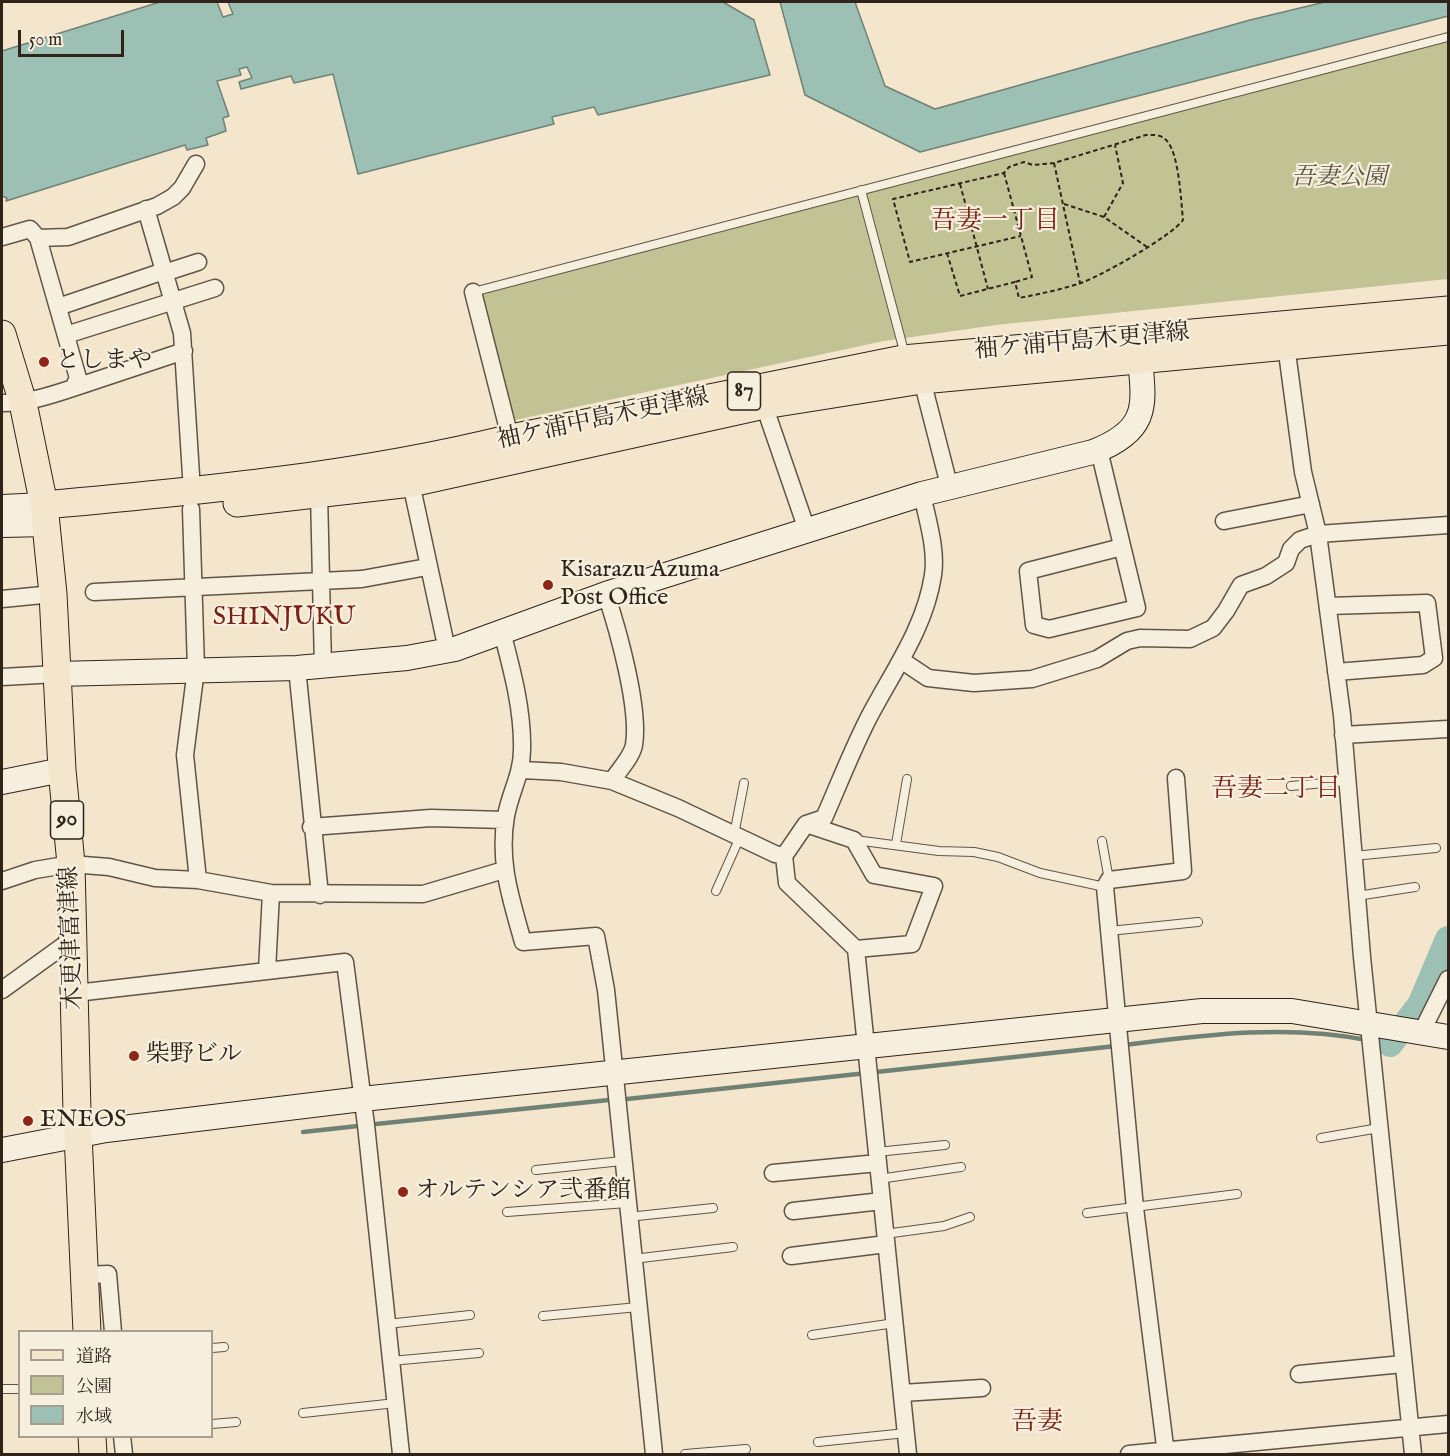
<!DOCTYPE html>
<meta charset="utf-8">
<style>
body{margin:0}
#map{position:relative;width:1450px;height:1456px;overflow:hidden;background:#f3e6cd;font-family:"IM FELL English","Noto Serif JP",serif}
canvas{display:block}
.frame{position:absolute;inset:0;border:3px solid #2f231a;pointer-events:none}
.legend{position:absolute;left:18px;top:1330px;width:195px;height:108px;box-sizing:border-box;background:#f7efde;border:2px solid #a79d90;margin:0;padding:8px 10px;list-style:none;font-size:18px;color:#2f231a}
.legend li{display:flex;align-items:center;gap:12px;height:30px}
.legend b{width:30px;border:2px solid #a79d90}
.scale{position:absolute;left:18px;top:30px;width:106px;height:27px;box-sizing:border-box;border:3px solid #2f231a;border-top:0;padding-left:8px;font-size:18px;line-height:21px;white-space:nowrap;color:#2f231a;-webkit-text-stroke:4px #f7efde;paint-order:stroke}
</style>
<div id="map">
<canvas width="1450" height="1456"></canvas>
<div class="frame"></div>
<ul class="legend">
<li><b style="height:8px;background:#f3e6cd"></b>道路</li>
<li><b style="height:16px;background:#c1c394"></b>公園</li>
<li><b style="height:16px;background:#9cc0b4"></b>水域</li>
</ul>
<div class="scale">50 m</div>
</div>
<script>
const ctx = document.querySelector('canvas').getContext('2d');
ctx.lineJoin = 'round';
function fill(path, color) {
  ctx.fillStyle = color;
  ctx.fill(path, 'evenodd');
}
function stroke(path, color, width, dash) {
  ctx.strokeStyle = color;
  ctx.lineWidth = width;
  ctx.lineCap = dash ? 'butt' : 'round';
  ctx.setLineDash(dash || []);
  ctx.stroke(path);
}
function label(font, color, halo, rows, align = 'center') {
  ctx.font = font + ' "IM FELL English","Noto Serif JP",serif';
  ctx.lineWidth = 4.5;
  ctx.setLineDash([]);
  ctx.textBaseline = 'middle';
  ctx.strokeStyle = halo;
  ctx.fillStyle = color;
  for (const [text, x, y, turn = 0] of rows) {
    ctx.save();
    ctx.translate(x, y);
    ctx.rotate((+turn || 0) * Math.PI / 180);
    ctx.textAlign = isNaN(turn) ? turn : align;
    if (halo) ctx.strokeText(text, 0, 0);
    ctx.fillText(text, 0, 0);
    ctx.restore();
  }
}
const green = new Path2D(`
 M 1448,37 L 1448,279 L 996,325 L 884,341 L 506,422 L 473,292 Z`);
const water = new Path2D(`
 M 160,2 L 217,2 L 223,17 L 233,14 L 228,2 L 723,2 L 754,20 L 770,75 L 598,115 L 594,107 L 552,117 L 554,124 L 358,174 L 333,74 L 294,83 L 291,76 L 241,89 L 239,82 L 252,78 L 247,67 L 239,69 L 241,75 L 217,81 L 229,116 L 223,118 L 226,131 L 206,138 L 208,145 L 187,150 L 185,145 L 6,201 L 7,198 L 2,196 L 2,51 Z
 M 780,2 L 855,2 L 885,86 L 935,109 L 1250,20 L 1325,2 L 1448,2 L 1448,16 L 920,152 L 805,95 Z`);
const stream = new Path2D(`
 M 1375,1041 L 1390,1044
 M 1125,1045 C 1205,1035 1286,1024 1367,1040
 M 627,1099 L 1116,1046
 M 376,1124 L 609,1100
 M 303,1132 L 358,1126`);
const river = new Path2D(`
 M 1390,1044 L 1420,1005 L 1448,939`);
const path = new Path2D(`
 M 1054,163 L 1080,283
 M 1004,173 L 1032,277 L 1015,282
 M 960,184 L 988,289
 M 1064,204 L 1104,217 L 1147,247
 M 1104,217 L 1123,183 L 1115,145
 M 947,253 L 960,296 L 1015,282 L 1019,298 C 1039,294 1059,290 1078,284 C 1098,278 1172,236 1183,220 C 1181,201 1179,154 1167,141 C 1162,134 1153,135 1146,135 L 1054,163 L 1033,165 L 1024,162 L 1009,167 L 1004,173 L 893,199 L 910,262 L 1021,236`);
const lane = new Path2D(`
 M 861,190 L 905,355
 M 473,292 L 1448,37
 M 1291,786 L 1347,781
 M 734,835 L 744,783
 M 855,840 L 939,851 L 974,852 L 998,857 L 1040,873 L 1105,887
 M 1102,841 L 1109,880
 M 896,844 L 907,779
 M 1353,856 L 1436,848
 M 716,891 L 740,837
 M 1357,896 L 1415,887
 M 1109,931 L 1198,922
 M 1321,1138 L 1379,1128
 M 877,1152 L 945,1145
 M 536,1170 L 622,1161
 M 879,1179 L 961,1167
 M 507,1212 L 627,1203
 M 1087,1213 L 1237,1194
 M 628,1217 L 713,1208
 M 885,1234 L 944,1226 L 970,1217
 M 633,1259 L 733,1247
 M 543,1316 L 638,1307
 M 387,1324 L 470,1315
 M 812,1335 L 895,1323
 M 212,1348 L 224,1347
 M 391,1361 L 479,1353
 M 2,1389 L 20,1389
 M 303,1413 L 396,1403
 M 212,1424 L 236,1422
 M 818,1442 L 906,1433
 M 685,1454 L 746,1449`);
const street = new Path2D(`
 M 146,209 L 182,333 L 192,491
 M 2,237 L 30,229 L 38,238 L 68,237 L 157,206 L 173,197 L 182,188 L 196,164
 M 164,273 L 198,262
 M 473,292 L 512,445
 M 58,307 L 164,271
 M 66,335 L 215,288
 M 1286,345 L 1303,472 L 1318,534 L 1342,715 L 1362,957 L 1413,1454
 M 922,380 L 949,485
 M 73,388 L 184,351
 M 2,403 C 27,403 49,396 73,388 L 78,378 L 38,238
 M 764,405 L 807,530
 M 1099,450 L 1137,608 L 1049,629 L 1034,625 L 1028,571 L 1122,547
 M 411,483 L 447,650
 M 319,493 L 323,667
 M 191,509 L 196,669 L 185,755 L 198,880
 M 1224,521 L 1311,504
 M 94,592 L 362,579 L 427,567
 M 606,594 C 618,630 640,708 634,745 C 632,757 618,771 612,781
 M 2,599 L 53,594
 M 1328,606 L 1427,603 L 1434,658 L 1423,665 L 1336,672
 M 502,632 C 512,670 523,710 522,750 C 522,774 510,793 506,816 C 498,862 511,899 523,942 L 596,936 L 606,990 L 654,1454
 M 901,660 L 928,678 L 974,683 L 1032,679 L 1097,659 L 1127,641 L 1140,638 L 1190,639 L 1213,628 L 1226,611 L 1241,585 L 1266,576 L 1286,563 L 1291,549 L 1300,540 L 1318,534 L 1448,525
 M 297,668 L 320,895
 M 2,677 L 57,674
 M 1343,735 L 1447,729
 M 522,770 L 561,772 L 612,781 L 678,808 L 775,854 L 784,856
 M 806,824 L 854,840 L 874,875 L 934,886 L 912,944 L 856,949
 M 311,827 L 431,818 L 505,820
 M 2,881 L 35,870 L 71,864 L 109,867 L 155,878 L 198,880 L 271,893 L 423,894 L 504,870
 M 267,971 L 271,893
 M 2,990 L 74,938
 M 76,993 L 345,962 L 366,1125 L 401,1454
 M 1422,1031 L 1448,979
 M 773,1173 L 878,1163
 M 793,1211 L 882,1201
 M 791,1256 L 886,1244
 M 84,1275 L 108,1274 L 113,1332
 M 1299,1374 L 1403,1364
 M 902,1393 L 982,1388
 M 122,1436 L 124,1454
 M 908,1454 L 856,949 L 787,883 L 784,856 L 806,824 L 824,818 C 838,786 851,753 867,721 C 891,674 925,629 933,575 C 937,549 927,519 922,494
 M 1129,1454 L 1448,1424
 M 1166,1454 L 1135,1208 L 1105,887 L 1109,880 L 1183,871 L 1176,778`);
const secondary = new Path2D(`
 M 2,507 L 44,505
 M 2,525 L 47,524
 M 57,674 L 297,668 L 407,658 L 455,649 L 606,594 L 922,494 L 1093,452 C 1158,427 1141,397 1139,341
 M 2,782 L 62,770
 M 2,1150 L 106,1130 L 362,1099 L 1202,1011 L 1292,1011 L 1448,1037`);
const primary = new Path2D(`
 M 2,334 L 23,403 L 44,505 L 53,594 L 62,770 L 71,864 L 77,1112 L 87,1332
 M 237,503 L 411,483 L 764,405 L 922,380 L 1448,331
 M 44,505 C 199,491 359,476 511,438 L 903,359 L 1448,310
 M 92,1436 L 93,1454`);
const markers = [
 [44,362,6,"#8f2418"],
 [548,585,6,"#8f2418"],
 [134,1056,6,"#8f2418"],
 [28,1121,6,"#8f2418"],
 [403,1192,6,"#8f2418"]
];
const shields = [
 [744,391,33],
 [67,820,33]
];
const shieldNames = [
 ["87",744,391],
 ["90",67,820]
];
const parkNames = [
 ["吾妻公園",1339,179]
];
const streetNames = [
 ["袖ケ浦中島木更津線",1082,343,-5],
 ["袖ケ浦中島木更津線",603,420,-12],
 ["木更津富津線",73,938,-92]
];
const poiNames = [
 ["としまや",56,362],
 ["Kisarazu Azuma",560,571],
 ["Post Office",560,599],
 ["柴野ビル",146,1056],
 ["ENEOS",40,1121],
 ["オルテンシア弐番館",415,1192]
];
const neighbourhoodNames = [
 ["吾妻一丁目",995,223],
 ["SHINJUKU",284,619],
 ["吾妻二丁目",1276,791],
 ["吾妻",1037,1424]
];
fill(green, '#c1c394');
fill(water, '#9cc0b4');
stroke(water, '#708176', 1.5);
stroke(stream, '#708176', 4.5);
stroke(river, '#9cc0b4', 26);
stroke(lane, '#605447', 10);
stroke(street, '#605447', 19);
stroke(secondary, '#2f231a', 26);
stroke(primary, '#2f231a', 29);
stroke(path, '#2f231a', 2, [4.5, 3]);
stroke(lane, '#f7efde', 8);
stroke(street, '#f7efde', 16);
stroke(secondary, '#f7efde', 24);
stroke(primary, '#f3e6cd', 27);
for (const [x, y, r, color] of markers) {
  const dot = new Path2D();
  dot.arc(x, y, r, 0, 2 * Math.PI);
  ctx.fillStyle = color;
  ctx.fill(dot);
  stroke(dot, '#f7efde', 2);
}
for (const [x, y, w] of shields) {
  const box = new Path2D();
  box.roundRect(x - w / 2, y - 19, w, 38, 4.5);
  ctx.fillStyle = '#f7efde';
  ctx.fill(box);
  stroke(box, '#2f231a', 1.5);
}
label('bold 22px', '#2f231a', null, shieldNames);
label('italic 24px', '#5b533f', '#f7efde', parkNames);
label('24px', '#2f231a', '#f7efde', streetNames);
label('24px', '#2f231a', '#f7efde', poiNames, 'left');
label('26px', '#7a1f14', '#f7efde', neighbourhoodNames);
</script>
